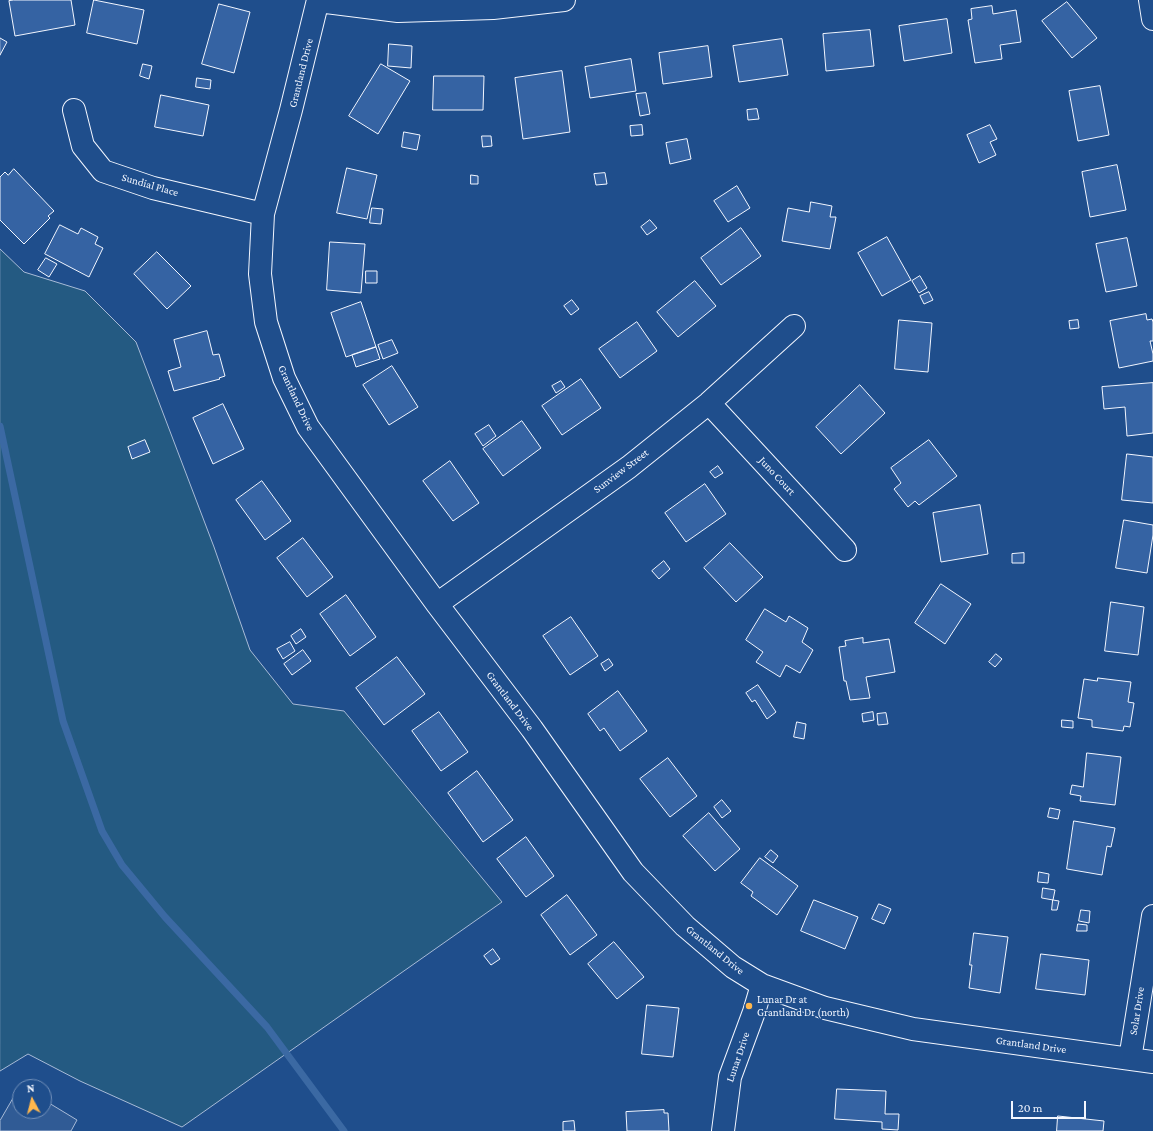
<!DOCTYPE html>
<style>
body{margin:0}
#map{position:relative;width:1153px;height:1131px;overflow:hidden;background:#1f4e8c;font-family:"Crimson Pro",serif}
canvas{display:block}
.north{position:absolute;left:12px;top:1079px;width:40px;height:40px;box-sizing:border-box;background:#1f4e8c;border:1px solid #7391ba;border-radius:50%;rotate:353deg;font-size:11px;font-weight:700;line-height:16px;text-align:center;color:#f2f6ff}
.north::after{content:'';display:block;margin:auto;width:14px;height:18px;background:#ffb74d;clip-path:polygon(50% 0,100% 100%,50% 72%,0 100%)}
.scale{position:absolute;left:1011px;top:1101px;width:75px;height:18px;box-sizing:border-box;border:2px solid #f2f6ff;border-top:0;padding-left:5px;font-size:12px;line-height:14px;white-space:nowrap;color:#f2f6ff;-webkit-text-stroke:3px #1f4e8c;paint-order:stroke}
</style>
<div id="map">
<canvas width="1153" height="1131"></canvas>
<div class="north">N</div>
<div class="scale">20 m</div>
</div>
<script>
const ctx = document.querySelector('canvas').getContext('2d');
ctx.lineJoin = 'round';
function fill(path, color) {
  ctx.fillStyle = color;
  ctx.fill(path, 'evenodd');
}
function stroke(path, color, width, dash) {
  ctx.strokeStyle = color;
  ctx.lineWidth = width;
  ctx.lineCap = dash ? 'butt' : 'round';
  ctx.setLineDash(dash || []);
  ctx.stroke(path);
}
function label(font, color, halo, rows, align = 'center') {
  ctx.font = font + ' "Crimson Pro",serif';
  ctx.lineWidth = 3;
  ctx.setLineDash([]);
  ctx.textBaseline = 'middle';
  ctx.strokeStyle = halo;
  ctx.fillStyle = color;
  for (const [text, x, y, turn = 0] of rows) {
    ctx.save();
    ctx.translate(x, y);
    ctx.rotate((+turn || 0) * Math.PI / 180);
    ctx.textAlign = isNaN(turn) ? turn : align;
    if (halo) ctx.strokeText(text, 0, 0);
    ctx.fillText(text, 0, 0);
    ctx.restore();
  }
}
const green = new Path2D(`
 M 0,249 L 24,272 L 85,291 L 136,342 L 214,547 L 250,650 L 293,704 L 344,711 L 502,902 L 182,1127 L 80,1081 L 28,1054 L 0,1071 Z`);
const parking = new Path2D(`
 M 21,1085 L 23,1087 L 20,1087 L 20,1111 L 44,1111 L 44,1100 L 77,1120 L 71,1131 L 0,1131 L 0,1121 Z`);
const stream = new Path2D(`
 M 0,426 L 63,721 L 102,831 L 122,865 L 165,917 L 267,1027 L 344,1131`);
const building = new Path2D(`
 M 14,0 L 71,0 L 75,25 L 15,36 L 9,1 Z
 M 94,0 L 144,10 L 137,44 L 87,33 Z
 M 1067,2 L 1097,38 L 1072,58 L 1042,21 Z
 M 219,4 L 250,12 L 234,73 L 202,64 Z
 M 992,6 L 993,14 L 1016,10 L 1021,42 L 1000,45 L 1002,59 L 975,63 L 968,20 L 972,19 L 971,9 Z
 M 947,19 L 952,53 L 904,61 L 899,26 Z
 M 870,30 L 874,66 L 826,71 L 823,34 Z
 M 0,38 L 7,42 L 0,55 Z
 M 782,39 L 788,75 L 739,82 L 733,46 Z
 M 389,44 L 412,46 L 411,68 L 388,66 Z
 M 708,46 L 712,77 L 663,84 L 659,53 Z
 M 631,59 L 636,91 L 590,98 L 585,67 Z
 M 143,64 L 152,66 L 149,79 L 140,76 Z
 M 381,64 L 410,81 L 378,134 L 349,116 Z
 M 562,71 L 570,132 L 523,139 L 515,78 Z
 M 434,76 L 484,76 L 483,110 L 433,110 Z
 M 197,78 L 211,80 L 210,89 L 196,87 Z
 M 1100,86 L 1109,135 L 1078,141 L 1069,91 Z
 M 646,93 L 650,114 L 640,116 L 636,94 Z
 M 161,95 L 209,105 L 203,136 L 155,127 Z
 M 757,109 L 759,119 L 748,120 L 747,110 Z
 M 642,125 L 643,135 L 631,136 L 630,126 Z
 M 990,125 L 997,139 L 990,142 L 996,155 L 979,163 L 967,135 Z
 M 404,132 L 420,135 L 417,150 L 402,147 Z
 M 482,136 L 491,136 L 492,146 L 483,147 Z
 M 687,139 L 691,159 L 670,164 L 666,143 Z
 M 1117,165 L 1126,210 L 1090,217 L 1082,172 Z
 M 347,168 L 377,175 L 367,219 L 337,213 Z
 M 14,169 L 54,211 L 48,216 L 50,218 L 24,244 L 0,220 L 0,177 L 5,172 L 8,175 Z
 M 605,173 L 607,184 L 596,185 L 594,174 Z
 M 471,175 L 478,176 L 478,184 L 471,184 Z
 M 737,186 L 750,208 L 728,222 L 714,201 Z
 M 811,202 L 832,206 L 830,217 L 836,217 L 830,249 L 782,241 L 788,208 L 809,212 Z
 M 372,208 L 383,209 L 381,224 L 370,223 Z
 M 650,220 L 657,228 L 647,235 L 641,227 Z
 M 60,225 L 78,234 L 81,228 L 98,237 L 95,244 L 103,248 L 89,277 L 45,254 Z
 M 741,228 L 761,256 L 721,285 L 701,258 Z
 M 887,237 L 911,280 L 882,296 L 858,253 Z
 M 1127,238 L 1137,286 L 1106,292 L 1096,244 Z
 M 330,242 L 365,244 L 361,293 L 327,290 Z
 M 157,252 L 191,286 L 167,309 L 134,274 Z
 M 46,258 L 57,264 L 49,277 L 38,270 Z
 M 366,271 L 377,271 L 377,283 L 366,283 Z
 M 920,276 L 927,288 L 919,293 L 912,281 Z
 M 695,281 L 716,306 L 678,337 L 657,312 Z
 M 929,292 L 933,300 L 924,304 L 920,296 Z
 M 572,300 L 579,309 L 571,315 L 564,306 Z
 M 361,302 L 376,347 L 346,357 L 331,313 Z
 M 1146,314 L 1147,320 L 1152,319 L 1153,322 L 1153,341 L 1150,341 L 1153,354 L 1153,361 L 1119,368 L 1110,321 Z
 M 899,320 L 932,323 L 928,372 L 895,369 Z
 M 1078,320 L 1079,328 L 1070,329 L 1069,321 Z
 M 637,322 L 657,351 L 620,378 L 599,349 Z
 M 207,331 L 213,355 L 219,354 L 225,376 L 219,378 L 220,379 L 174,391 L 168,371 L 181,367 L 174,340 Z
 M 392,340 L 398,353 L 383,359 L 378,345 Z
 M 376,347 L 380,359 L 356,367 L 352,355 Z
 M 392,366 L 418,407 L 389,425 L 363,385 Z
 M 581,379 L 601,408 L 562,435 L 542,406 Z
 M 561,381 L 565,387 L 556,393 L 552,386 Z
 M 1153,383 L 1153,433 L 1127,436 L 1125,407 L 1104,409 L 1102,387 Z
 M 860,385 L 885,413 L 841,454 L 816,427 Z
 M 223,404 L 244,449 L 213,464 L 193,418 Z
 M 522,421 L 541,448 L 503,476 L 483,449 Z
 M 489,425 L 496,436 L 483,446 L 475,434 Z
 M 145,440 L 150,452 L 132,459 L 128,447 Z
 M 929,440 L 957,476 L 919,505 L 915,501 L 908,507 L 894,489 L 901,483 L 891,468 Z
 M 1127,454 L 1153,457 L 1153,503 L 1122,500 Z
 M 450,461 L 479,503 L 453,521 L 423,481 Z
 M 718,466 L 723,473 L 715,478 L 710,472 Z
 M 262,481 L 291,521 L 265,540 L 236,500 Z
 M 705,484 L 726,514 L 686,542 L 665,513 Z
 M 980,505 L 988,554 L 941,562 L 933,513 Z
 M 1124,520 L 1153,525 L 1153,535 L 1147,573 L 1116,568 Z
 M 303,538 L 333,577 L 307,597 L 277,558 Z
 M 730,543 L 763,577 L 736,602 L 704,568 Z
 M 1024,553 L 1024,563 L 1012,563 L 1012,554 Z
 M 664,561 L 670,569 L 659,579 L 652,571 Z
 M 941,584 L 971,604 L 945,644 L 915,623 Z
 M 346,595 L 376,637 L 350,656 L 320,614 Z
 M 1111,602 L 1144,607 L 1138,655 L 1105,651 Z
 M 765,609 L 786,622 L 789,616 L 808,628 L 802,642 L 813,650 L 800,673 L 786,665 L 780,677 L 756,662 L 763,652 L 746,640 Z
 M 571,617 L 598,656 L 570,675 L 543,636 Z
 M 301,629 L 306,637 L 296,644 L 291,636 Z
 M 863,638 L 863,643 L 889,639 L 895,672 L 866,677 L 870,698 L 850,700 L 846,681 L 844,681 L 839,647 L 846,646 L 845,641 Z
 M 290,642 L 295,651 L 283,659 L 277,649 Z
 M 303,650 L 311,661 L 292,675 L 284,664 Z
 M 996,654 L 1002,659 L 995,667 L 989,662 Z
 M 397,657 L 425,694 L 384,725 L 356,688 Z
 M 609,659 L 613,665 L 605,671 L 601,664 Z
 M 1098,678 L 1131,682 L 1128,702 L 1134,703 L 1130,727 L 1124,726 L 1123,731 L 1092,727 L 1092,720 L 1078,718 L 1084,679 L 1097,681 Z
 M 758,685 L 776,712 L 767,719 L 755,700 L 752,702 L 746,693 Z
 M 618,691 L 647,731 L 620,751 L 604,728 L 600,731 L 588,714 Z
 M 439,712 L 468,752 L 441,771 L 412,731 Z
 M 873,712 L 874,720 L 863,722 L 862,714 Z
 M 886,713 L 888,724 L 878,725 L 877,714 Z
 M 1062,720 L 1073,721 L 1073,728 L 1062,727 Z
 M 797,722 L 806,724 L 804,739 L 794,737 Z
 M 1087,753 L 1121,757 L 1115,805 L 1080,801 L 1081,796 L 1070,794 L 1072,785 L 1083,787 Z
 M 668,758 L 697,796 L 670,817 L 640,779 Z
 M 477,771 L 513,820 L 483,842 L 448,793 Z
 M 722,800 L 731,811 L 722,818 L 714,807 Z
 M 1050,808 L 1060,810 L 1058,819 L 1048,817 Z
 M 709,813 L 740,849 L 715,871 L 683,836 Z
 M 1074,821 L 1115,828 L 1111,847 L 1107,846 L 1102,875 L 1067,869 Z
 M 526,837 L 554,876 L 526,897 L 497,859 Z
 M 771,850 L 778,856 L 773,863 L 765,857 Z
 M 760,858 L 798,886 L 777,915 L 751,896 L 753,892 L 741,883 Z
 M 1039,872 L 1049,874 L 1048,883 L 1038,882 Z
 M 1043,888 L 1055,890 L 1053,900 L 1042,898 Z
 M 567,895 L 597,935 L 570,955 L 541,915 Z
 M 814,900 L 858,917 L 845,949 L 801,931 Z
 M 1053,900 L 1059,901 L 1057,910 L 1052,910 Z
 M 879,904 L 891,909 L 884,924 L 872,919 Z
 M 1081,910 L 1090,911 L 1089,923 L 1079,921 Z
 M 1078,924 L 1087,925 L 1087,931 L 1077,931 Z
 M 974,933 L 1008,937 L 1000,993 L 969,988 L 972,965 L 970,965 Z
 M 614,942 L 644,977 L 617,999 L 588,964 Z
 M 493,949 L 500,959 L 491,965 L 484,956 Z
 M 1041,954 L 1089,960 L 1085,995 L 1036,989 Z
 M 647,1005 L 679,1008 L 673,1057 L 642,1054 Z
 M 837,1089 L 886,1091 L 885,1114 L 899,1114 L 898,1130 L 882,1129 L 882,1122 L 835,1119 Z
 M 664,1110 L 664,1113 L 668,1113 L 669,1131 L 627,1131 L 626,1112 Z
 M 1058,1116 L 1104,1121 L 1103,1131 L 1057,1131 Z
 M 574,1121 L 575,1131 L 563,1131 L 563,1122 Z`);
const street = new Path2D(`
 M 318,0 L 291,110 L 263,214 L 260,274 L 266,322 L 284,378 L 308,427 L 437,604 L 532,729 L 633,872 L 685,926 L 733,967 L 762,985 L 825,1008 L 913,1029 L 1153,1062
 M 1150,0 L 1153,19
 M 318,1 L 398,11 L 493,8 L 564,0
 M 74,110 L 83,146 L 103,171 L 153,188 L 263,214
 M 709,403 L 845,550
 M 437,604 L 629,467 L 709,403 L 794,326
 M 1130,1059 L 1153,916
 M 723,1131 L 730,1077 L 754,1012 L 762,985`);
const markers = [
 [749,1006,4,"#ffb74d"]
];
const streetNames = [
 ["Grantland Drive",301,73,-76],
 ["Sundial Place",150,185,16],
 ["Grantland Drive",296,398,65],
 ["Sunview Street",621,471,-37],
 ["Juno Court",777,476,47],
 ["Grantland Drive",510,701,53],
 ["Grantland Drive",715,950,39],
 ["Solar Drive",1137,1011,-81],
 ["Grantland Drive",1031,1045,8],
 ["Lunar Drive",738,1057,-71]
];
const poiNames = [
 ["Lunar Dr at",757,1000],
 ["Grantland Dr (north)",757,1013]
];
fill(green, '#245a82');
stroke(green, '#a8bbd7', 1);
fill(parking, '#305b95');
stroke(parking, '#a8bbd7', 1);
stroke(stream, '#3b69a3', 7);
fill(building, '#3563a3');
stroke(building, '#f2f6ff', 1);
stroke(street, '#f2f6ff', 24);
stroke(street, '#1f4e8c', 22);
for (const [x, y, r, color] of markers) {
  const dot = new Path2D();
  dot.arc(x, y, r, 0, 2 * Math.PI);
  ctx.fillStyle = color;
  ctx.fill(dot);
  stroke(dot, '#1f4e8c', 1.5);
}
label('11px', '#f2f6ff', '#1f4e8c', streetNames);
label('11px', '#f2f6ff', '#1f4e8c', poiNames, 'left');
</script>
